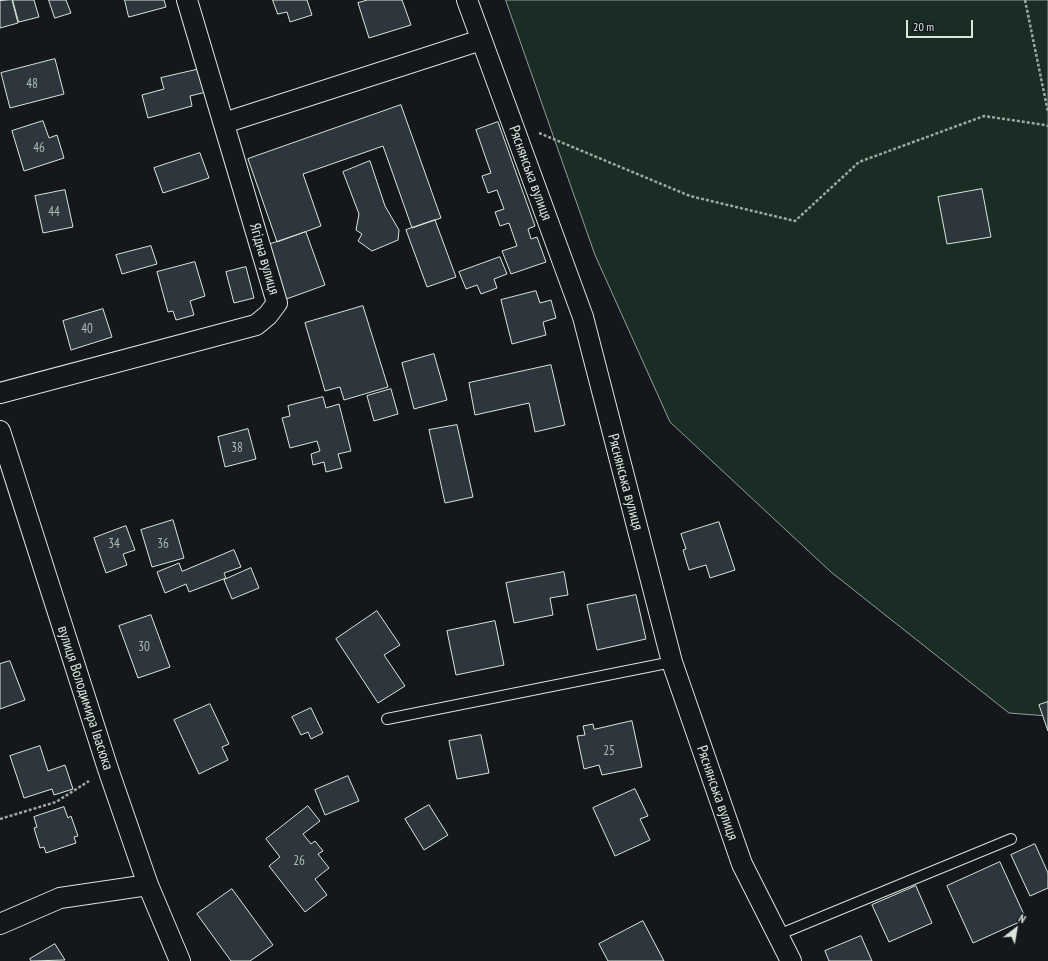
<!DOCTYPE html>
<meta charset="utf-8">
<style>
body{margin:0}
#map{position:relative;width:1048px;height:961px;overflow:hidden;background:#14181c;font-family:"PT Sans Narrow",sans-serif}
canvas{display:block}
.north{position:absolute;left:996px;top:909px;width:40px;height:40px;-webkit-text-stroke:3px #14181c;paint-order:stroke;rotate:31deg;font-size:11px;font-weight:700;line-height:16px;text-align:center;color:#d8e6dc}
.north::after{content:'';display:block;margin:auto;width:14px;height:18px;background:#d8e6dc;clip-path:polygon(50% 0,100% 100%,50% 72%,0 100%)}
.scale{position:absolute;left:906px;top:20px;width:67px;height:18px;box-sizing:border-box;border:2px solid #d8e6dc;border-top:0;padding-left:5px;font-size:12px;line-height:14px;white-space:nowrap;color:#d8e6dc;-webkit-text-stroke:3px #14181c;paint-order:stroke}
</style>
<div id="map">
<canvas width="1048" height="961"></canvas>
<div class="north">N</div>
<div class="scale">20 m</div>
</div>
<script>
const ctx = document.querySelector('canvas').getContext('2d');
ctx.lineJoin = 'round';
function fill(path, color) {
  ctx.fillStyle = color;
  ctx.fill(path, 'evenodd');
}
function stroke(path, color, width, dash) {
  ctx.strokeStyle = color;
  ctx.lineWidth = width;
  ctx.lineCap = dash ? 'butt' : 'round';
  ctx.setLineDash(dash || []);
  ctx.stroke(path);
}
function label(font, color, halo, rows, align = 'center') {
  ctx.font = font + ' "PT Sans Narrow",sans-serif';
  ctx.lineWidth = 3;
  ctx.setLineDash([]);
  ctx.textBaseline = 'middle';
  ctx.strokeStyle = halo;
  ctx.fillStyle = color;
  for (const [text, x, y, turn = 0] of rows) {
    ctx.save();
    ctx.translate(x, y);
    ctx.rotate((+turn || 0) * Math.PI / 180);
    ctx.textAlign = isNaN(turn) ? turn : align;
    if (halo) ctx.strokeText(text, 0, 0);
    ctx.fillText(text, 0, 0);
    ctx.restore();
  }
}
const green = new Path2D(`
 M 506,0 L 1048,0 L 1048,716 L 1009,713 L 831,572 L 670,422 L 595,255 Z`);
const building = new Path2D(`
 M 12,0 L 18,23 L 0,28 L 0,1 Z
 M 13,0 L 34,0 L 39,17 L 19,22 Z
 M 49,0 L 66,0 L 71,13 L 55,18 Z
 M 125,0 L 164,0 L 166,7 L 129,17 Z
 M 273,0 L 307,0 L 312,15 L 290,22 L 287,12 L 278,14 Z
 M 368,0 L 402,0 L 411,25 L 369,38 L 358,3 Z
 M 55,59 L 64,94 L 10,108 L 1,73 Z
 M 200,69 L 206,92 L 190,96 L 192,106 L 148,118 L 142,95 L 164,89 L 161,78 Z
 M 401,105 L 441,218 L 412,228 L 383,146 L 303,174 L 321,226 L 277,242 L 248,159 Z
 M 43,121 L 49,138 L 57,135 L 64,158 L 24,171 L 12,131 Z
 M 498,122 L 535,226 L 528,229 L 531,239 L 537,237 L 546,262 L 511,274 L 502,251 L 517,246 L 509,223 L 500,226 L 495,212 L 504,209 L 497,190 L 488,193 L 482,176 L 491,173 L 476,130 Z
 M 200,153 L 209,178 L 163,193 L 154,168 Z
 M 370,161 L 385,206 L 399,230 L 398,240 L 372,251 L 358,241 L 362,234 L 356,230 L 359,214 L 343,172 Z
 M 982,189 L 991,237 L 947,244 L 938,197 Z
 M 65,190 L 73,227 L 43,233 L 35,196 Z
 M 435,220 L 456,277 L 427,287 L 406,230 Z
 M 306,232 L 325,285 L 281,301 L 262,247 Z
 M 151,246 L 157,264 L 122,274 L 116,255 Z
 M 500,257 L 507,274 L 494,279 L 497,288 L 481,294 L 477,285 L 466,289 L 459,272 Z
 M 195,262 L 205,296 L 190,301 L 194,315 L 176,320 L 173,311 L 168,312 L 157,272 Z
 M 246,267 L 254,298 L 234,303 L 226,272 Z
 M 536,291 L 540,303 L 551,300 L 556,318 L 543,322 L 546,335 L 512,344 L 501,300 Z
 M 363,306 L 388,387 L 344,400 L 340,387 L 325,391 L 305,323 Z
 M 103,309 L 112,337 L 71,350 L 63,321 Z
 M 434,354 L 447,400 L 414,409 L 402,363 Z
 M 551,365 L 565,425 L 535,432 L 529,403 L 475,415 L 469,383 Z
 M 391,389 L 398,414 L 374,421 L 367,396 Z
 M 323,397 L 326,408 L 339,404 L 351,451 L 338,454 L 342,468 L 326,472 L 324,462 L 313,465 L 311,454 L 320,451 L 317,441 L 290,448 L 282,418 L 290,416 L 288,406 Z
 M 457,425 L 473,497 L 445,503 L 429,430 Z
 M 248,429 L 256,459 L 225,467 L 218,437 Z
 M 173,520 L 184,558 L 152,567 L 141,530 Z
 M 719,522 L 735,570 L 710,578 L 706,565 L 689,570 L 683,550 L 686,549 L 681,534 Z
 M 126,526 L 135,550 L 123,554 L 127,565 L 106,573 L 94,538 Z
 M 234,550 L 241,567 L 224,573 L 226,578 L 189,592 L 186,584 L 165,593 L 157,572 L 179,563 L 182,571 Z
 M 251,568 L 259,588 L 232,599 L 224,580 Z
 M 564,572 L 568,595 L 550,598 L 553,615 L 514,623 L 506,583 Z
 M 636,595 L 646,639 L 597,650 L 587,605 Z
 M 377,611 L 400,645 L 384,655 L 405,686 L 378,703 L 336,639 Z
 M 151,615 L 170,667 L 138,678 L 119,626 Z
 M 495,621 L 504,665 L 456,675 L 447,631 Z
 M 10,661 L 25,700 L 0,709 L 0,664 Z
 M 1048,702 L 1048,731 L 1039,705 Z
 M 210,704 L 229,744 L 222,747 L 228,760 L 199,774 L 174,720 Z
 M 311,708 L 323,733 L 311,739 L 308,732 L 301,735 L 292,717 Z
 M 632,721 L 642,767 L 602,775 L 599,765 L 584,769 L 577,736 L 585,735 L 583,726 L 593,724 L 594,729 Z
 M 481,735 L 489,773 L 457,779 L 449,741 Z
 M 40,746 L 48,771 L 65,765 L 73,789 L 54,795 L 52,789 L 24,798 L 10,756 Z
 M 348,776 L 359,801 L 325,815 L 315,790 Z
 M 635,789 L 648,816 L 640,819 L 650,840 L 615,856 L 593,808 Z
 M 429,805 L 448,835 L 424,850 L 405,819 Z
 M 308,806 L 320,821 L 303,834 L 311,844 L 315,841 L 323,851 L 318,854 L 329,868 L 315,879 L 327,895 L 305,912 L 269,866 L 280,857 L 266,839 Z
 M 64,807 L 68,818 L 71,816 L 78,836 L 74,837 L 76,843 L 46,853 L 44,847 L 40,848 L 34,828 L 37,827 L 34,817 Z
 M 1035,844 L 1048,873 L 1048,888 L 1030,896 L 1011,855 Z
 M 1000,862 L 1026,919 L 973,943 L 947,886 Z
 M 916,886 L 932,923 L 889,942 L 872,905 Z
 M 232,889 L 273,945 L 250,961 L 231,961 L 197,914 Z
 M 643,921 L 664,961 L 608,961 L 599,944 Z
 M 861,936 L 872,961 L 829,961 L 825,951 Z
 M 55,944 L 65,960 L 31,961 L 30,959 Z`);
const path = new Path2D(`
 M 1025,0 L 1048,112
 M 539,133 L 690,196 L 795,221 L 859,162 L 984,116 L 1045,125 L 1048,126
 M 0,819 L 56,802 L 89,781`);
const lane = new Path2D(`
 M 387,719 L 672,662
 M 778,935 L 1011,839`);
const street = new Path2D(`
 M 467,0 L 583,317 L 672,662 L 742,864 L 791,961
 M 224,123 L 481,40
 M 0,393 L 256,325 L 268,315 L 277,303 L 187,0
 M 0,431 L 108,769 L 148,885 L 180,961
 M 0,924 L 60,898 L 148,885`);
const numberNames = [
 ["48",32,84],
 ["46",39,148],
 ["44",54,212],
 ["40",87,329],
 ["38",237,448],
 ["34",114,544],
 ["36",163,544],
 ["30",144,647],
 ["25",609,751],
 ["26",299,861]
];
const streetNames = [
 ["Ряснянська вулиця",530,173,70],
 ["Ягідна вулиця",264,259,74],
 ["Ряснянська вулиця",625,482,75],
 ["вулиця Володимира Івасюка",85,698,72],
 ["Ряснянська вулиця",717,793,71]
];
fill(green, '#1a2d24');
stroke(green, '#939e99', 1);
fill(building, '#2c363c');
stroke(building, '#d8e6dc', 1);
stroke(lane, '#d8e6dc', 12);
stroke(street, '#d8e6dc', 22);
stroke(path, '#9da8a2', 2.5, [3, 2]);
stroke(lane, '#14181c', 10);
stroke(street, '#14181c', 20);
label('13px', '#adbab4', null, numberNames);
label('15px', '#d8e6dc', '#14181c', streetNames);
</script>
